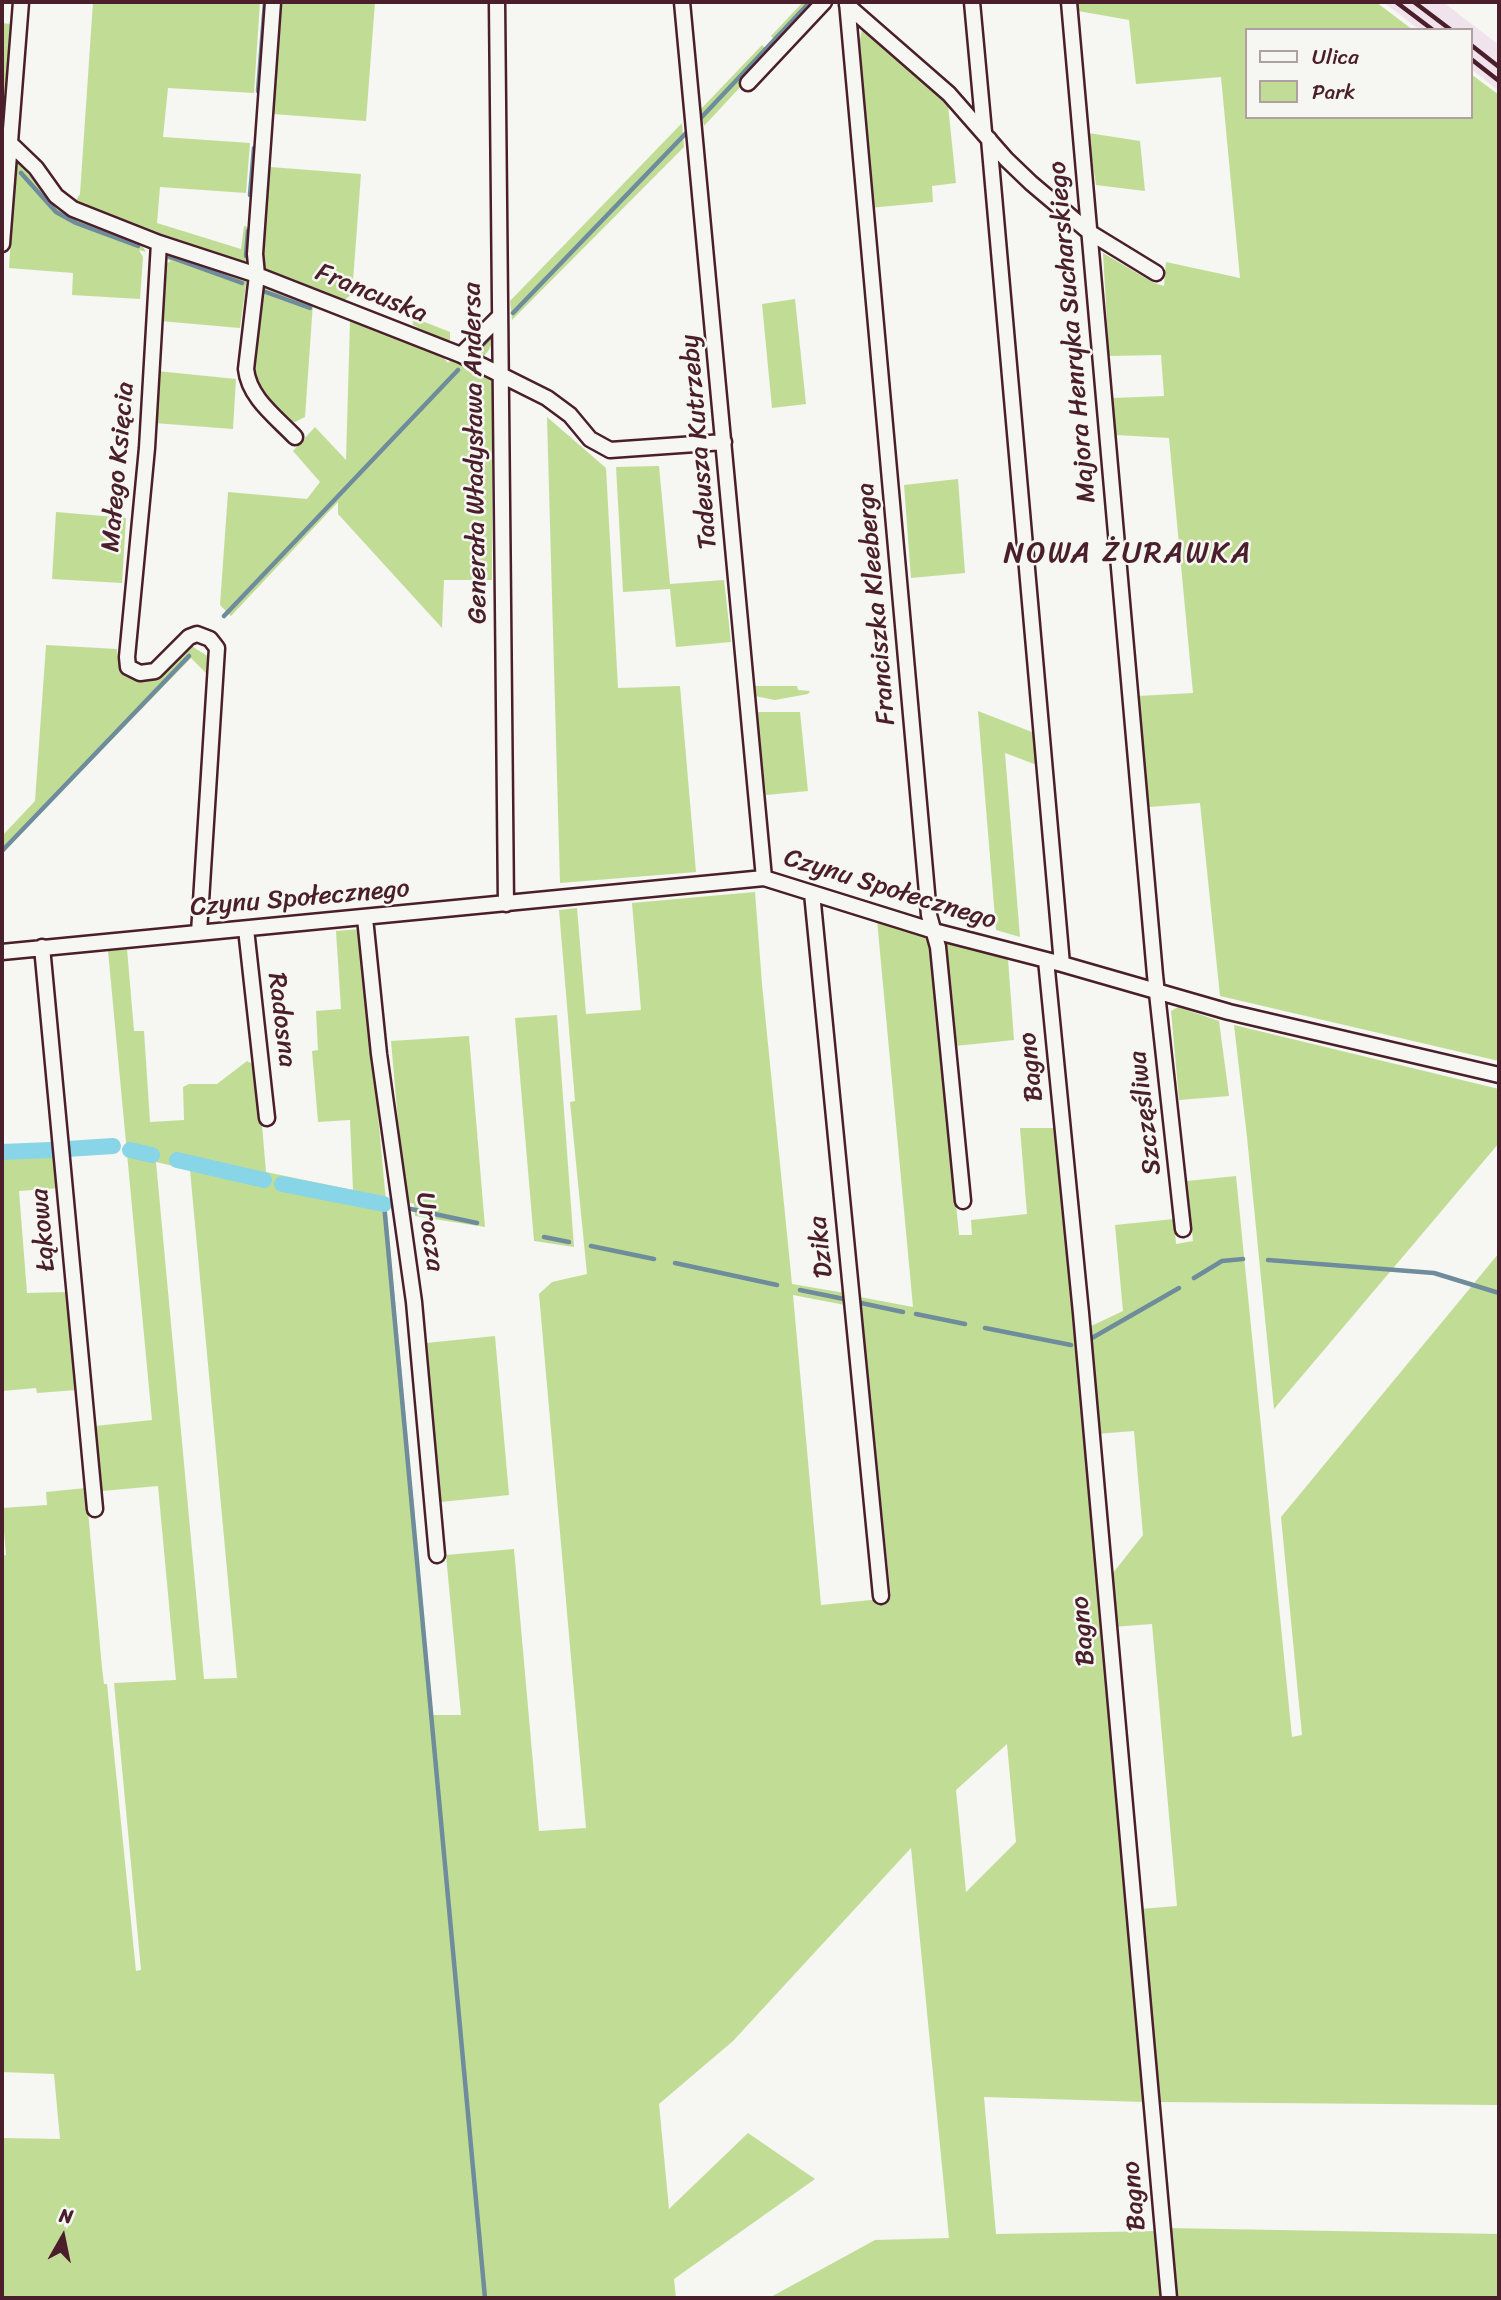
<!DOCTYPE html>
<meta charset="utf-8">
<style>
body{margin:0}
#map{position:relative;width:1501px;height:2300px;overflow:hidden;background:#f6f6f2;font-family:Sriracha,sans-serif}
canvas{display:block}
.frame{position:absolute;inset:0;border:4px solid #4a1f2b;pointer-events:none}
.legend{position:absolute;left:1245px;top:28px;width:228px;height:91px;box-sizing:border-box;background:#f6f6f2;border:2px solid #b1a0a2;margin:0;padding:9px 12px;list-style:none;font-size:21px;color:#4a1f2b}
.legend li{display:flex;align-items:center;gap:14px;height:35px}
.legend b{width:35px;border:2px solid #b1a0a2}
.north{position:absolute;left:28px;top:2202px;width:70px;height:70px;-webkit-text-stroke:5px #f6f6f2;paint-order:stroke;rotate:9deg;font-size:19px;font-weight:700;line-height:28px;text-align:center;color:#4a1f2b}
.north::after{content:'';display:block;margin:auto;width:24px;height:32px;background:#4a1f2b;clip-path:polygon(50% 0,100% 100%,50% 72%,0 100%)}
</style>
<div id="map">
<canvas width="1501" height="2300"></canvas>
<div class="frame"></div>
<ul class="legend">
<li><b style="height:9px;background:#f6f6f2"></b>Ulica</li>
<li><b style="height:19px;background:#c1dd95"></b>Park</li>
</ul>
<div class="north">N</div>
</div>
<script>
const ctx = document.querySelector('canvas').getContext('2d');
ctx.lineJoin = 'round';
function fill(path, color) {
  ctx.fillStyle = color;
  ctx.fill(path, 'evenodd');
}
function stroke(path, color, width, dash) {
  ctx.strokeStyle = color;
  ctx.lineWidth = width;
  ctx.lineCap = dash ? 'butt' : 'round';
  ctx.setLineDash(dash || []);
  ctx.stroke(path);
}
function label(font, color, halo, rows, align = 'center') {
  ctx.font = font + ' Sriracha,sans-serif';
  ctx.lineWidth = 5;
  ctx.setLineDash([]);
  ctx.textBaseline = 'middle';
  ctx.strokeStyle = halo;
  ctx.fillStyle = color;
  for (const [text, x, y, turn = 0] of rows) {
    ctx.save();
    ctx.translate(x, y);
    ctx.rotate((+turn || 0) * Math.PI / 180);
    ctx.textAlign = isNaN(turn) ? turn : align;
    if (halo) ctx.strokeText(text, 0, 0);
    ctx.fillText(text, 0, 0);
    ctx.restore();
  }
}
const built = new Path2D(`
 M 1383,2 L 1443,2 L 1499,45 L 1499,91 L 1471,69 L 1471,30 L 1420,30 Z`);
const green = new Path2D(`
 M 93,2 L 260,2 L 254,93 L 168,88 L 163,137 L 250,143 L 246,193 L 160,187 L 157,223 L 241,249 L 244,226 L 252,228 L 249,258 L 241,264 L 91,212 L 75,202 L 80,194 Z
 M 282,2 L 375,2 L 366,121 L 273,114 Z
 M 803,2 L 815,2 L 776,42 L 771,36 Z
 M 1077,2 L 1376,2 L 1413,30 L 1247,30 L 1247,117 L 1471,117 L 1471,74 L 1499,95 L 1499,1061 L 1220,996 L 1200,803 L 1149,807 L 1138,696 L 1193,693 L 1169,438 L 1116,435 L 1113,398 L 1164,396 L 1161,355 L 1109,356 L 1103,253 L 1154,283 L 1164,286 L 1166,262 L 1240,278 L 1221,77 L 1136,84 L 1129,20 L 1078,11 Z
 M 2,23 L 11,24 L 2,139 Z
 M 862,29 L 948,105 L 956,183 L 932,186 L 933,202 L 869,208 L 856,58 Z
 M 762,45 L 771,54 L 704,126 L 700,110 Z
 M 682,123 L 684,147 L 512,320 L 510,301 Z
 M 1088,133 L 1140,141 L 1145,191 L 1096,185 Z
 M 16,160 L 58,208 L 139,240 L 146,252 L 139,250 L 143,257 L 140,299 L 72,295 L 73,273 L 9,268 Z
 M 270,167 L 361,174 L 352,294 L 343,301 L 335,300 L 269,274 L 260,266 L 263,261 Z
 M 170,252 L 247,277 L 240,328 L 160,321 L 164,265 L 171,261 L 163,258 Z
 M 266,285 L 313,303 L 305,417 L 295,422 C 277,419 258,396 252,379 L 260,286 Z
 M 795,299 L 806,404 L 772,408 L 762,304 Z
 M 412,317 L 450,332 L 450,345 L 413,325 Z
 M 350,321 L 443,357 L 448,363 L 453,357 L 492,379 L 492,580 L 444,580 L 442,628 L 338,514 L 338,502 L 231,616 L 220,605 L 228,492 L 307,499 L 320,482 L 293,451 L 315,427 L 346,460 Z
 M 493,326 C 493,340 493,348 482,358 L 467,355 Z
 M 157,371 L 236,379 L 233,429 L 154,423 Z
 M 547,417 L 606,468 L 618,688 L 680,686 L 696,872 L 560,883 Z
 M 659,466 L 670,584 L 724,580 L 731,642 L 676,647 L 670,589 L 623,592 L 616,467 Z
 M 958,479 L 965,573 L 911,578 L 904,485 Z
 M 56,512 L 126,518 L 122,583 L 52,579 Z
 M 46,645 L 117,649 C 116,663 123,672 136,677 L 190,645 L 209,657 L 209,665 L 206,673 L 191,658 L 2,853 L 2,836 L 35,801 Z
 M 755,686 L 797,686 L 798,690 L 810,691 L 808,694 L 775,700 L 755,696 Z
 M 978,711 L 1037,734 L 1042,767 L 1005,753 L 1020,937 L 996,930 Z
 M 757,712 L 800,712 L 808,791 L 766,795 Z
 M 755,892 L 762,984 L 792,1284 L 845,1293 L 845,1305 L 793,1295 L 821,1605 L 891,1598 L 860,1297 L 913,1307 L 877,920 L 930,936 L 959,1235 L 972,1235 L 971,1220 L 1027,1214 L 1020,1128 L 1057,1128 L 1144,2102 L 984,2097 L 996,2234 L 1157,2231 L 1162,2298 L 769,2298 L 875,2240 L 949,2238 L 911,1848 L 733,2041 L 659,2104 L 669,2209 L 748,2133 L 815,2179 L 674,2279 L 676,2298 L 2,2298 L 2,2138 L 60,2139 L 54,2074 L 2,2072 L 2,1556 L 6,1555 L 2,1508 L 47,1505 L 46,1492 L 86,1488 L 102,1668 L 104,1684 L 107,1684 L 136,1971 L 141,1970 L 114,1683 L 176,1680 L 158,1486 L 102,1491 L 95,1426 L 152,1420 L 108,951 L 127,949 L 134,1031 L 144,1031 L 150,1122 L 184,1120 L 183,1087 L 189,1084 L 217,1084 L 247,1061 L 257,1066 L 266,1172 L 353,1190 L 350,1120 L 318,1122 L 312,1051 L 318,1050 L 316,1011 L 341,1009 L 336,931 L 361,929 L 433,1715 L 461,1715 L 446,1555 L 514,1549 L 539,1831 L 586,1828 L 539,1294 L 552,1282 L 587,1274 L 570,1102 L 575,1101 L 559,910 L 577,908 L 586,1014 L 641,1010 L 632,903 ZM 156,1162 L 190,1170 L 237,1678 L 204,1679 ZM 1007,1744 L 1016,1842 L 966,1892 L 956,1790 Z
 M 946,942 L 1008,959 L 1014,1040 L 955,1046 Z
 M 1178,1007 L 1219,1021 L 1229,1096 L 1179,1100 L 1171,1011 Z
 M 557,1015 L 574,1247 L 534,1241 L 515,1018 Z
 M 1234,1025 L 1499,1089 L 1499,1143 L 1274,1409 L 1247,1137 Z
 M 469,1036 L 485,1227 L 415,1216 L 414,1204 L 405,1201 L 391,1041 Z
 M 55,1145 L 61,1188 L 19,1191 L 27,1293 L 68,1292 L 77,1390 L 37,1393 L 36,1388 L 2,1391 L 2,1147 Z
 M 1236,1176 L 1292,1737 L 1302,1735 L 1281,1517 L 1499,1253 L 1499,2105 L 1157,2102 L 1140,1909 L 1177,1906 L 1152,1624 L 1113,1627 L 1109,1578 L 1143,1535 L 1134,1431 L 1096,1434 L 1087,1328 L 1123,1311 L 1115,1225 L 1174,1219 L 1176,1244 L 1193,1241 L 1187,1181 Z
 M 495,1336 L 509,1495 L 441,1502 L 426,1343 Z
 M 1168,2228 L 1499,2234 L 1499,2298 L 1175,2298 Z`);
const stream = new Path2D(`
 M 258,91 L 265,2
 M 698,121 L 810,2
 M 21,173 L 56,212 L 76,223 L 138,246
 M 250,195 L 254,148
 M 246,256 L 248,231
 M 170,257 L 242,283
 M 263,291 L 310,308
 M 513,313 L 689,130
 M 479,349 L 490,337
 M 224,616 L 458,370
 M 2,851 L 189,656
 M 390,1205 L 384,1204 L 485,2298
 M 411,1209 L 477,1223
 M 544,1237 L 569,1242
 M 591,1246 L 654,1259
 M 1268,1260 L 1434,1273 L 1499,1293
 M 675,1263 L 777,1285
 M 1194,1278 L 1222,1261 L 1243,1259
 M 800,1290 L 844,1299
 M 861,1303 L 903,1312
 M 916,1314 L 965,1324
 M 985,1328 L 1071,1345
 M 1092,1338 L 1179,1288`);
const canal = new Path2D(`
 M 67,1149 L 113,1146
 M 130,1150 L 152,1155
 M 2,1152 L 51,1150
 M 177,1160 L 264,1180
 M 282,1184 L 384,1204`);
const minor = new Path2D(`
 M 273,2 L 255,254 L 257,275 L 246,369 C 249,398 276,417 295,437
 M 497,2 L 506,904
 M 682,2 L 764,878
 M 847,2 L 929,915 L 938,947 L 963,1201
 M 972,2 L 984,132
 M 1069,2 L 1155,975 L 1183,1229
 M 847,5 L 949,94 L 1006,159 L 1031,183 L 1089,232 L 1156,273
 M 748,83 L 824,2
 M 989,139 L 1062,964
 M 11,144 L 36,168 L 56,196 L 73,209 L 159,243 L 257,275 L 461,355 L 547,398 L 570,415 L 590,439 L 610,450 L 724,442
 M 159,243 L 147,448 L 127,657 L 128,667 L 140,673 L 155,671 L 189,637 L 197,634 L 210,639 L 217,648 L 199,933
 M 2,244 L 21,2
 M 461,355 L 499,317
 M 812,893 L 881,1596
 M 365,918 L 379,1054 L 414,1302 L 437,1555
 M 246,929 L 267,1118
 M 42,947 L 95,1509
 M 2,952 L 764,878 L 934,931 L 1062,964 L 1229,1012 L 1499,1075
 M 1046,960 L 1081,1313 L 1169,2298`);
const rail = new Path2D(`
 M 1396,2 L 1433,30
 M 1414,2 L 1451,30
 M 1471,45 L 1499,67
 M 1471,59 L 1499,81`);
const streetNames = [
 ["Francuska",371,294,22],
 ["Majora Henryka Sucharskiego",1073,332,-95],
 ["Tadeusza Kutrzeby",700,442,-95],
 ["Generała Władysława Andersa",476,453,-91],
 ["Małego Księcia",119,467,-85],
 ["Franciszka Kleeberga",877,604,-95],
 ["Czynu Społecznego",890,890,17],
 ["Czynu Społecznego",300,899,-5],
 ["Radosna",281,1020,83],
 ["Bagno",1032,1067,-96],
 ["Szczęśliwa",1146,1113,-97],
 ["Łąkowa",44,1230,-95],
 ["Urocza",429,1232,82],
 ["Dzika",822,1247,-96],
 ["Bagno",1084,1631,-95],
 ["Bagno",1135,2196,-95]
];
const quarterNames = [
 ["NOWA ŻURAWKA",1128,554]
];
fill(built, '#f1e3eb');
fill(green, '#c1dd95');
stroke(stream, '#6f8c9c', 4.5);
stroke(canal, '#87d5e7', 16);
stroke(minor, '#4a1f2b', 19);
stroke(minor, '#f6f6f2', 14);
stroke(rail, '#4a1f2b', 4.5);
label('26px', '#4a1f2b', '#f6f6f2', streetNames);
ctx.letterSpacing = '2px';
label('30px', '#4a1f2b', '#f6f6f2', quarterNames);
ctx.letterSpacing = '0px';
</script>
